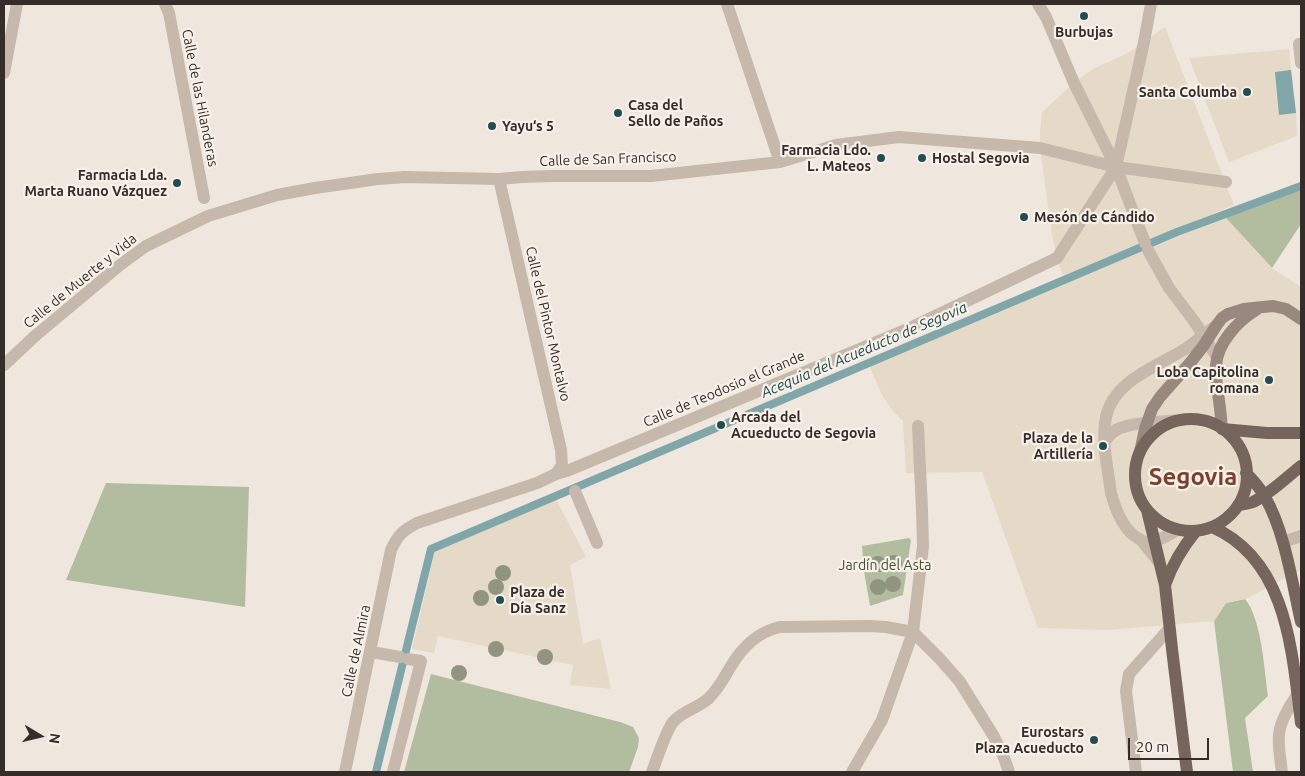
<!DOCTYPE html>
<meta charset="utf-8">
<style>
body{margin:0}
#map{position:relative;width:1305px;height:776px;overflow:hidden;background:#efe7de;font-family:Ubuntu,sans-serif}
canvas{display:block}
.frame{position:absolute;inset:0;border:5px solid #352d29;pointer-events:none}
.north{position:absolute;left:15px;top:711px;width:50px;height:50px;-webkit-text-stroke:4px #f7f1ea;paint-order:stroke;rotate:99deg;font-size:14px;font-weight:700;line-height:20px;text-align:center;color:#352d29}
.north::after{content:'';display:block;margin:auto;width:18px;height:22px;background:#352d29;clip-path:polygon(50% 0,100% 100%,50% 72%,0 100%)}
.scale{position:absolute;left:1128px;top:738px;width:81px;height:22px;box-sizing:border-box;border:2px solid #352d29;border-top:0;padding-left:6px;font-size:15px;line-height:18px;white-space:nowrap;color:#352d29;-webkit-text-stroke:4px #f7f1ea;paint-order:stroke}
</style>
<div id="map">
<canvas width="1305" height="776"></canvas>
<div class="frame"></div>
<div class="north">N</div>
<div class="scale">20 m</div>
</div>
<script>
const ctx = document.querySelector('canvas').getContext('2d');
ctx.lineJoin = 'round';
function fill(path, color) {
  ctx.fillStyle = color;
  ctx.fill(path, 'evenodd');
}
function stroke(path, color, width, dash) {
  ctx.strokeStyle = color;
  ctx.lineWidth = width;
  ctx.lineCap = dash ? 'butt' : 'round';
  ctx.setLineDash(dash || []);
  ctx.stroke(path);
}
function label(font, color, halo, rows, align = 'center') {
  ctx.font = font + ' Ubuntu,sans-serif';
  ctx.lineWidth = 4.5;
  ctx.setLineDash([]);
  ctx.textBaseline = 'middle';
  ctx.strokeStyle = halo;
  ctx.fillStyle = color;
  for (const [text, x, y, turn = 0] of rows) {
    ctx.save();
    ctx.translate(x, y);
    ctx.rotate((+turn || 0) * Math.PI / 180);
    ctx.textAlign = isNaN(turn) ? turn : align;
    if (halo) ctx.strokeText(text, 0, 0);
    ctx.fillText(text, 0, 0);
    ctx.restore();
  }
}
const green = new Path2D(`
 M 1301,189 L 1301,224 L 1272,268 L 1225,217 Z
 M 106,483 L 249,487 L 245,607 L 66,580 Z
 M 909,538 L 911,540 L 903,595 L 870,606 L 864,571 L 862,546 Z
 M 1245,599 C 1262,620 1264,669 1268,696 L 1245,718 L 1253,772 L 1233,772 L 1214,621 L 1226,603 Z
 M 431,674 L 620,722 L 633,727 L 639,738 L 638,747 L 629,772 L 404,772 Z`);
const plaza = new Path2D(`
 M 1165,27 L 1234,205 L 1063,276 L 1057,258 L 1052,235 L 1040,148 L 1040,132 L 1042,112 L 1074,83 L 1093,69 L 1128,53 Z
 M 1289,49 L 1296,113 L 1297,136 L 1229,162 L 1189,58 Z
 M 1225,217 L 1272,268 L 1301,287 L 1301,570 L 1245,599 L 1226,603 L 1214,621 L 1107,630 L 1038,628 L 982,472 L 906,473 L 903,421 L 892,410 L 882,395 L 869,365 Z
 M 556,499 L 586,557 L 570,565 L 583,644 L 600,638 L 611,689 L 570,685 L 573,665 L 438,636 L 434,653 L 412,649 L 435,551 Z`);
const water = new Path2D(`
 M 1291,70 L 1296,113 L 1279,115 L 1275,72 Z`);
const stream = new Path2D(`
 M 376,772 L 431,549 L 1177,232 L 1301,186`);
const lane = new Path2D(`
 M 1194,321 L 1217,357
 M 1105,441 C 1108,437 1111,433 1116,430 C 1129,422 1163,422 1180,420
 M 1145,542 C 1158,542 1167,536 1177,530
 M 1283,542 L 1301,536
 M 1159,562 C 1153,555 1147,547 1141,540 C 1138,538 1134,536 1131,533 C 1120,522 1115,508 1111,493 C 1108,469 1101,441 1106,417 C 1114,380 1157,367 1185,349 C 1196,342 1205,333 1216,326
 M 1136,772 L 1126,691 L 1129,674 L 1169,629
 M 1282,772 C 1277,734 1275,728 1297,695`);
const street = new Path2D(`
 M 165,4 L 169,13 L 204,198
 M 727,4 L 780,162
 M 1038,4 L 1046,17 L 1074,83 L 1116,167 L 1145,243
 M 1299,44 L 1301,63
 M 4,73 L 17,4
 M 499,179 L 561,450 L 562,465 L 556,474
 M 1148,250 L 1169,288 L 1194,321
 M 4,365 L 35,336 L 120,265 L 146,246 L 208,216 L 277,195 L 315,188 L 378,179 L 405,177 L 499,179 L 522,177 L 553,176 L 651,176 L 780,162 L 836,145 L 899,137 L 1040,148 L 1116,167 L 1226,182
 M 575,491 L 597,543
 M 913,632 L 940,659 L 960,682 L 993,735 L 1003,755 L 1009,772
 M 371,652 L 400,657
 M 345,772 L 391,550 C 398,535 402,531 417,523 L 537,483 L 556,474 L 567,471 L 910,328 L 1057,258 L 1116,167 L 1144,42 L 1151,4
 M 393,772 L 421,661 L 408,659
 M 652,772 C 657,759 665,733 673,722 C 682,711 698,708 708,699 C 722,686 726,672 737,657 C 748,642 761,631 780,627 L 870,626 L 886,627 L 913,632
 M 852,772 L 882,720 L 913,632 L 923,546 L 922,510 L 918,426`);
const secondary = new Path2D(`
 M 1222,429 C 1221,417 1220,405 1218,394 C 1217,385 1215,375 1216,366 C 1217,343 1238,321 1256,310
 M 1140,452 L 1145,429 L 1152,409 L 1160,397 L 1190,363 L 1204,345 L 1216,326 L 1222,318 L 1228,314 L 1244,309 L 1273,306 L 1286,309 L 1301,319`);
const primary = new Path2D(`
 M1135 475a56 56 0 1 1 112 0a56 56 0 1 1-112 0Z
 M 1222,429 L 1267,433 L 1301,433
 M 1246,473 C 1253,480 1260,488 1265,497 C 1285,532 1292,582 1301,622
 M 1238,505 C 1243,504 1249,504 1253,502 C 1270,494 1287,477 1301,466
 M 1147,510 L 1165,585 L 1172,649 L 1187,772
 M 1212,527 C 1288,560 1292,653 1301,723
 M 1165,585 C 1172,565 1182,548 1196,531`);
const trees = [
 [894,563],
 [878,564],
 [503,573],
 [893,584],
 [496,587],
 [878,587],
 [481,598],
 [496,649],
 [545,657],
 [459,673]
];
const markers = [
 [1084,16,5,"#244d51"],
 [1247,92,5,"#244d51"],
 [618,113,5,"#244d51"],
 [492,126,5,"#244d51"],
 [881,158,5,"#244d51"],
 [922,158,5,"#244d51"],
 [177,183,5,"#244d51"],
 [1024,217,5,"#244d51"],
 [1269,380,5,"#244d51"],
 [721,425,5,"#244d51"],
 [1103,446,5,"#244d51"],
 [500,600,5,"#244d51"],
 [1094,740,5,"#244d51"]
];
const poiNames = [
 ["Burbujas",1084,32,"center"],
 ["Santa Columba",1237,92],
 ["Casa del",628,105,"left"],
 ["Sello de Paños",628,121,"left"],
 ["Yayu‘s 5",502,126,"left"],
 ["Farmacia Ldo.",871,150],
 ["L. Mateos",871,166],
 ["Hostal Segovia",932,158,"left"],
 ["Farmacia Lda.",167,175],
 ["Marta Ruano Vázquez",167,191],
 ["Mesón de Cándido",1034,217,"left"],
 ["Loba Capitolina",1259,372],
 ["romana",1259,388],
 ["Arcada del",731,417,"left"],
 ["Acueducto de Segovia",731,433,"left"],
 ["Plaza de la",1093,438],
 ["Artillería",1093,454],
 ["Plaza de",510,592,"left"],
 ["Día Sanz",510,608,"left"],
 ["Eurostars",1084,732],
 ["Plaza Acueducto",1084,748]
];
const streetNames = [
 ["Calle de las Hilanderas",200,98,79],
 ["Calle de San Francisco",608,159,-2],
 ["Calle de Muerte y Vida",80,281,-39],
 ["Calle del Pintor Montalvo",548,324,77],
 ["Calle de Teodosio el Grande",724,389,-23],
 ["Calle de Almira",356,651,-78]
];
const parkNames = [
 ["Jardín del Asta",885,565]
];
const waterNames = [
 ["Acequia del Acueducto de Segovia",864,350,-23]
];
const townNames = [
 ["Segovia",1193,477]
];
fill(green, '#b2bd9f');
fill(plaza, '#e5d9c7');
fill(water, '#80a6a9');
stroke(stream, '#80a6a9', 8);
stroke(lane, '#c6b8ab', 12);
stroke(street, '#c6b8ab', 12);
stroke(secondary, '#99887d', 12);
stroke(primary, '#75655c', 12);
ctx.fillStyle = '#91947e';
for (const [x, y] of trees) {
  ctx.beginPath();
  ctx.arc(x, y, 8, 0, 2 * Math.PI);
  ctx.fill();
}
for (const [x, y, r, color] of markers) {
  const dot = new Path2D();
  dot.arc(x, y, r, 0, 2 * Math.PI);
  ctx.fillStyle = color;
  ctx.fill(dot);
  stroke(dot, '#f7f1ea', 2);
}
label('bold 14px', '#352d29', '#f7f1ea', poiNames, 'right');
label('14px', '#352d29', '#f7f1ea', streetNames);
label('14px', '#445030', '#f7f1ea', parkNames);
label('italic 15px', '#244d51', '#f7f1ea', waterNames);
label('bold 24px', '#7a412c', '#f7f1ea', townNames);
</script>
